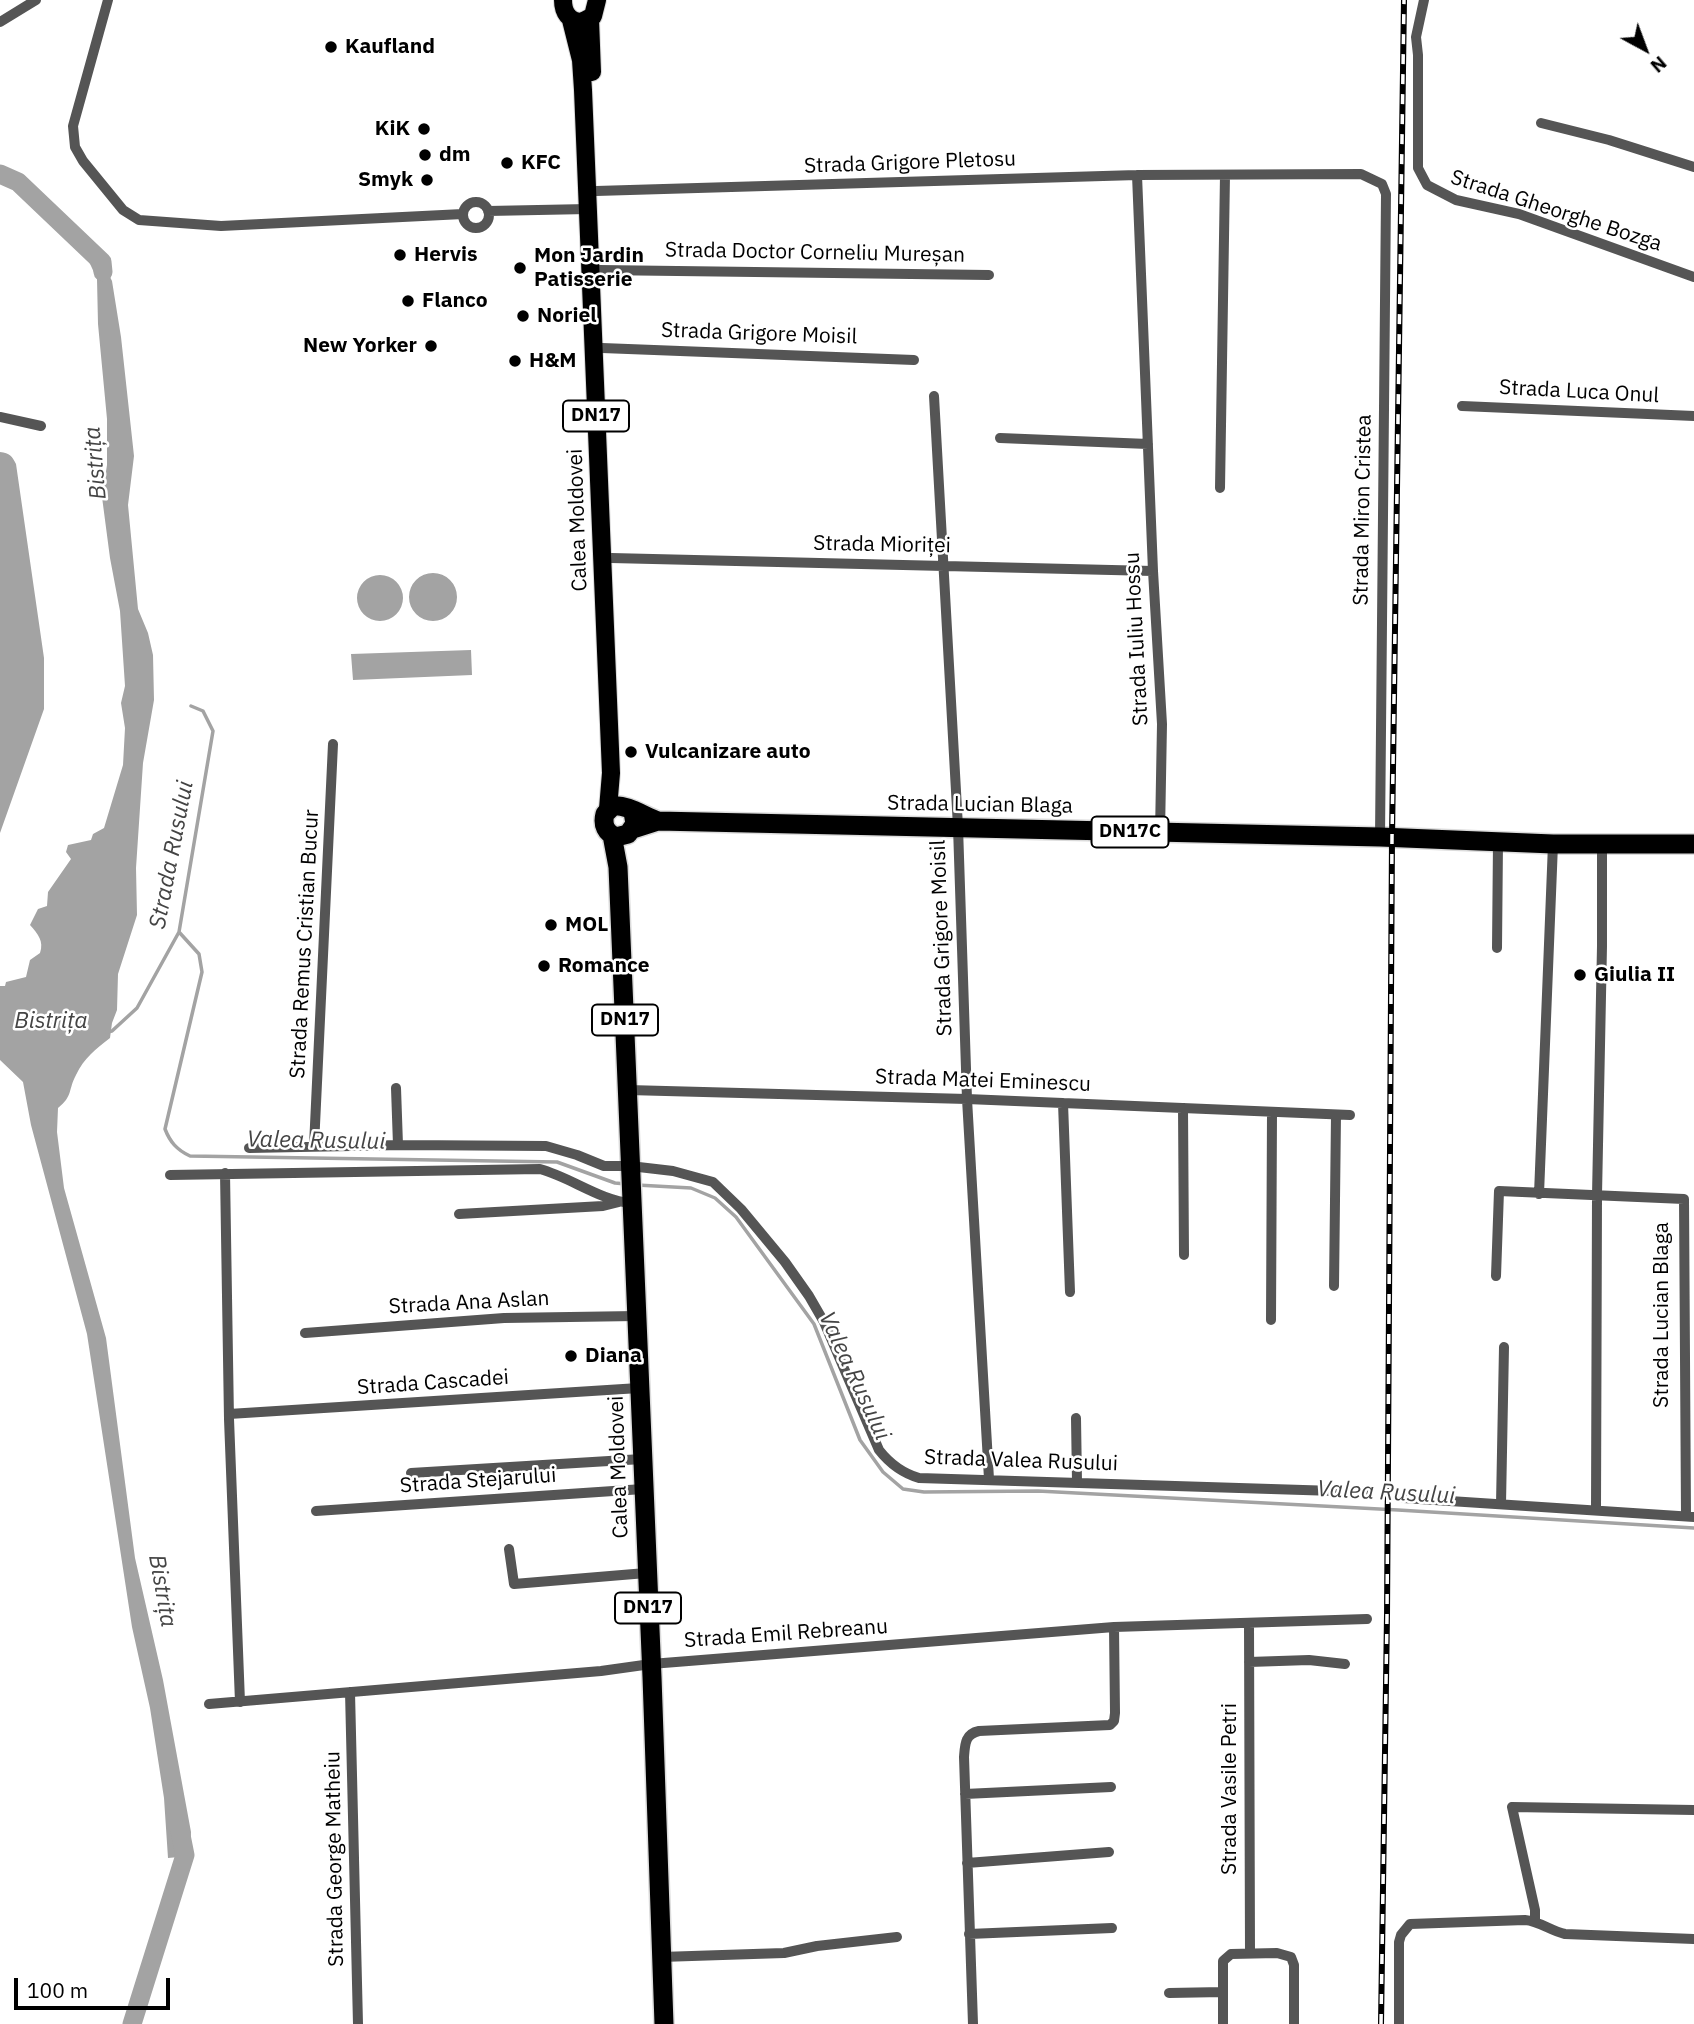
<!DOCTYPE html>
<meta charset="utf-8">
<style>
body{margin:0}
#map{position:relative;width:1694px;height:2024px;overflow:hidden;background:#fff;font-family:"IBM Plex Sans",sans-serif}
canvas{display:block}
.north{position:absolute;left:1610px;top:14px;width:70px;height:70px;-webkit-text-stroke:5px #fff;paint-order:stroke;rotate:139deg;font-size:19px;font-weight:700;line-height:28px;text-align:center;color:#000}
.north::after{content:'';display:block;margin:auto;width:24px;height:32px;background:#000;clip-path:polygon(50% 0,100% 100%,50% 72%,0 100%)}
.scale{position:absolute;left:14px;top:1978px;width:156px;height:32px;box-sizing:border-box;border:4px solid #000;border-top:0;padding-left:9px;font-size:21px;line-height:24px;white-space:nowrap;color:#000;-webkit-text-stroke:5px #fff;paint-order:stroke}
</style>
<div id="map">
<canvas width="1694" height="2024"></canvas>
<div class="north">N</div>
<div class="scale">100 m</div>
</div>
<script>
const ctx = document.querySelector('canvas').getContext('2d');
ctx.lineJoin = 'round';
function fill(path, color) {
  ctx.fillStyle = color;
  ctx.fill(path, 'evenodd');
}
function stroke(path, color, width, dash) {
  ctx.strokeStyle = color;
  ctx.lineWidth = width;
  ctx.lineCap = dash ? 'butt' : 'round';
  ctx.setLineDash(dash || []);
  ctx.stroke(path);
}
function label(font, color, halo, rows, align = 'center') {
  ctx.font = font + ' "IBM Plex Sans",sans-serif';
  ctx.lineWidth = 5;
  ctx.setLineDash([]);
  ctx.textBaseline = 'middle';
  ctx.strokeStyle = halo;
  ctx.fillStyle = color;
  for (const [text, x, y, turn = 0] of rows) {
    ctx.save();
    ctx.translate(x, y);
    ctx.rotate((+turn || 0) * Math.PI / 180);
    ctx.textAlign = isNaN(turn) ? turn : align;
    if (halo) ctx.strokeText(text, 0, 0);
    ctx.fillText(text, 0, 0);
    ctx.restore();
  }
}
const water = new Path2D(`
 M 96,249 L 112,281 L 121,337 L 134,456 L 128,505 L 138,609 L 148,633 L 153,655 L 154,700 L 143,763 L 136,868 L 137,915 L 118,974 L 117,1010 L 112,1023 L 110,1038 C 96,1049 84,1058 76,1075 C 68,1090 73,1096 58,1108 L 57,1132 L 64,1188 L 106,1338 L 135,1558 L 163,1680 L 191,1832 L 190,1856 L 168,1858 L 164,1798 L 150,1708 L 132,1627 L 87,1334 L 31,1125 L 23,1082 L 0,1060 L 0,986 L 5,986 L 6,982 L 26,977 L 30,960 L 40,953 C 44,941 38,934 30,925 L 38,909 L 47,906 L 48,892 L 71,859 L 66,852 L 68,845 L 91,840 L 93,834 L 104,828 L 123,765 L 125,728 L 121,703 L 125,686 L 120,611 L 110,558 L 102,497 L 107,465 L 107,419 L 98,324 L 97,279 L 86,255 Z
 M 0,439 L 0,452 C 10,453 12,456 16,464 L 44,658 L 44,709 L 0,833 Z
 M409 597a24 24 0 1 1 48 0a24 24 0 1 1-48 0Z
 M357 598a23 23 0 1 1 46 0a23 23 0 1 1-46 0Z
 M 471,650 L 472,675 L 353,680 L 351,654 Z`);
const stream = new Path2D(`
 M 179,932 L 199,954 L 202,972 L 165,1129 C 170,1142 177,1150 190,1156 L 557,1162 L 615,1183 L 626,1184
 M 107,1032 L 112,1031 L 137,1008 L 179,932 L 213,731 L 203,711 L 191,706
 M 637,1185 L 691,1188 L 715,1198 L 736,1217 L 814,1324 L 860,1440 L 883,1472 L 903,1489 L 924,1492 L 1038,1491 L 1398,1510 L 1694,1528`);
const river = new Path2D(`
 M 0,174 L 18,182 L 102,262 L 103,272
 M 132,2024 L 185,1855 L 180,1830`);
const minor = new Path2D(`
 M 108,0 L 73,126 L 75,147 L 83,161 L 123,210 L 139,220 L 221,226 L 463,214
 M 1424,0 L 1416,37 L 1418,55 L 1418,168 L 1427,185 L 1456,200 L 1519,214 L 1694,277
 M 0,22 L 36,0
 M 1541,123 L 1609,140 L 1694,167
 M 1137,175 L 1153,571 L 1162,724 L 1160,833
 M 596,191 L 1137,175 L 1361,174 L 1382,184 L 1386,194 L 1380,837
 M463 215a13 13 0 1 1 26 0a13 13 0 1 1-26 0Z
 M 488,211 L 588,209
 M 599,270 L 989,275
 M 602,348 L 914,360
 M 934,396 L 958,827 L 967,1099 L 989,1479
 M 1462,406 L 1694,416
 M 0,417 L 41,426
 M 1000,438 L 1148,444
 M 1220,488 L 1225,175
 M 611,558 L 1153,571
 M 1497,948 L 1498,842
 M 396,1088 L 398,1145
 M 628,1090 L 967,1099 L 1350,1115
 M 1063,1103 L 1070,1292
 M 1183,1108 L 1184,1255
 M 314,1146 L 333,744
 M 249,1148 L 402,1145 L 546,1146 L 577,1155 L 604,1166 L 630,1166 L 673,1171 L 713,1182 L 741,1209 L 785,1262 L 809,1296 L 824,1322 L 879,1450 C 890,1464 902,1473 919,1478 L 1367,1492
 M 225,1173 L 229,1419 L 240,1702
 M 170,1175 L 540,1169 C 570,1177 601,1201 631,1203
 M 1539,1194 L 1553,844
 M 459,1214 L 603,1206 L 619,1202
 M 1496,1276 L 1499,1191 L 1684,1199 L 1686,1516
 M 1334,1286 L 1336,1115
 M 1271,1320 L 1272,1112
 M 305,1333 L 504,1318 L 636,1316
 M 229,1414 L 639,1388
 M 1076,1418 L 1077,1482
 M 411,1473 L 642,1459
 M 1404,1498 L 1694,1517
 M 1501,1504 L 1504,1347
 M 1596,1510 L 1597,1195 L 1602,946 L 1602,845
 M 316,1511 L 643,1489
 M 509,1549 L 514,1584 L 646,1573
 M 1249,1624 L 1250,1953
 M 1249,1662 L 1309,1660 L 1345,1664
 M 350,1692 L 358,2024
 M 209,1704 L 601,1671 L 651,1664 L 1114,1627 L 1367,1619
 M 965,1794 L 1111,1787
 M 967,1863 L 1109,1852
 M 1535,1921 L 1535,1910 L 1512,1807 L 1694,1810
 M 969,1934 L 1112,1928
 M 661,1957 L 784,1953 L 817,1946 L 897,1937
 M 1169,1993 L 1223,1992
 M 973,2024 L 964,1757 C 965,1744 965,1734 979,1731 L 1110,1725 L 1114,1721 L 1115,1713 L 1114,1627
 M 1223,2024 L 1223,1961 L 1231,1954 L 1277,1953 L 1291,1957 L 1294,1965 L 1294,2024
 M 1399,2024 L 1399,1942 L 1401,1935 L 1410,1924 L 1525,1920 C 1539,1921 1551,1931 1565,1934 L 1694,1939`);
const primary = new Path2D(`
 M 563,0 C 563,12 569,22 582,22 L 593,16 L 597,0
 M 590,19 L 592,72
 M 571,20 L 581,60 L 583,90 L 611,773 L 608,809`);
const trunk = new Path2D(`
 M 633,812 L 635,824 L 628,834 L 616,837 C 606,833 602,825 605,814 L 613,806 C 626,804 644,816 658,821
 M 633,829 L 658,821 L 1380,837 L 1553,844 L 1694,844
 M 612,835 L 618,867 L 652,1677 L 664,2024`);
const rail = new Path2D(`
 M 1381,2024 L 1387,1615 L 1392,838 L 1404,0`);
const markers = [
 [331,47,7,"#000"],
 [424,129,7,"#000"],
 [425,155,7,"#000"],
 [507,163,7,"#000"],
 [427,180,7,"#000"],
 [400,255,7,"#000"],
 [520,268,7,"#000"],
 [408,301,7,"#000"],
 [523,316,7,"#000"],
 [431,346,7,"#000"],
 [515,361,7,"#000"],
 [631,752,7,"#000"],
 [551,925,7,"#000"],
 [544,966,7,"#000"],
 [1580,975,7,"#000"],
 [571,1356,7,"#000"]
];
const shields = [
 [596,416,66],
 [1130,832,77],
 [625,1020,66],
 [648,1608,66]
];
const shieldNames = [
 ["DN17",596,416],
 ["DN17C",1130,832],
 ["DN17",625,1020],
 ["DN17",648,1608]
];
const poiNames = [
 ["Kaufland",345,47],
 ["KiK",410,129,"right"],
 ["dm",439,155],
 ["KFC",521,163],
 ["Smyk",413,180,"right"],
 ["Hervis",414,255],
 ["Mon Jardin",534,256],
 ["Patisserie",534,280],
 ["Flanco",422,301],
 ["Noriel",537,316],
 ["New Yorker",417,346,"right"],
 ["H&M",529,361],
 ["Vulcanizare auto",645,752],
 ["MOL",565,925],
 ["Romance",558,966],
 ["Giulia II",1594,975],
 ["Diana",585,1356]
];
const streetNames = [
 ["Strada Grigore Pletosu",910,163,-2],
 ["Strada Gheorghe Bozga",1556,211,18],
 ["Strada Doctor Corneliu Mureșan",815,253,1],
 ["Strada Grigore Moisil",759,334,2],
 ["Strada Luca Onul",1579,392,3],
 ["Strada Miron Cristea",1363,510,-89],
 ["Calea Moldovei",578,520,-92],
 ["Strada Mioriței",882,545,1],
 ["Strada Iuliu Hossu",1137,639,-93],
 ["Strada Lucian Blaga",980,805,1],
 ["Strada Grigore Moisil",942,938,-92],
 ["Strada Remus Cristian Bucur",305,944,-87],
 ["Strada Matei Eminescu",983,1081,2],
 ["Strada Ana Aslan",469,1303,-3],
 ["Strada Lucian Blaga",1662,1315,-90],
 ["Strada Cascadei",433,1383,-4],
 ["Strada Valea Rusului",1021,1461,2],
 ["Calea Moldovei",619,1467,-92],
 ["Strada Stejarului",478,1481,-4],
 ["Strada Emil Rebreanu",786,1634,-4],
 ["Strada Vasile Petri",1230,1789,-90],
 ["Strada George Matheiu",335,1859,-91]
];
const waterNames = [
 ["Bistrița",96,463,-95],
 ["Strada Rusului",172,855,-79],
 ["Bistrița",51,1021],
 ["Valea Rusului",316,1141,1],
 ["Valea Rusului",854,1376,65],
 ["Valea Rusului",1386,1493,3],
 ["Bistrița",162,1591,80]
];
fill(water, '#a3a3a3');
stroke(stream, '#a3a3a3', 3.5);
stroke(river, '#a3a3a3', 19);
stroke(primary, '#dbdbdb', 20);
stroke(trunk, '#dbdbdb', 22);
stroke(minor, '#555', 10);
stroke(primary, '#000', 18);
stroke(trunk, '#000', 19);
stroke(rail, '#000', 6);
stroke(rail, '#fff', 3.5, [10]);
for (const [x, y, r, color] of markers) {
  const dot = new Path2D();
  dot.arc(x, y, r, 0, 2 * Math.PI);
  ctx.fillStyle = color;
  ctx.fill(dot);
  stroke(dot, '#fff', 2.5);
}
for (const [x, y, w] of shields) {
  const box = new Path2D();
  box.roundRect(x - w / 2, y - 15.5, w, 31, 5);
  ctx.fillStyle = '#fff';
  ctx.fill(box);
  stroke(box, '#000', 2);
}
label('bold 19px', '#000', null, shieldNames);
label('bold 21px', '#000', '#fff', poiNames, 'left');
label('21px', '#000', '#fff', streetNames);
label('italic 23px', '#444', '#fff', waterNames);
</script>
